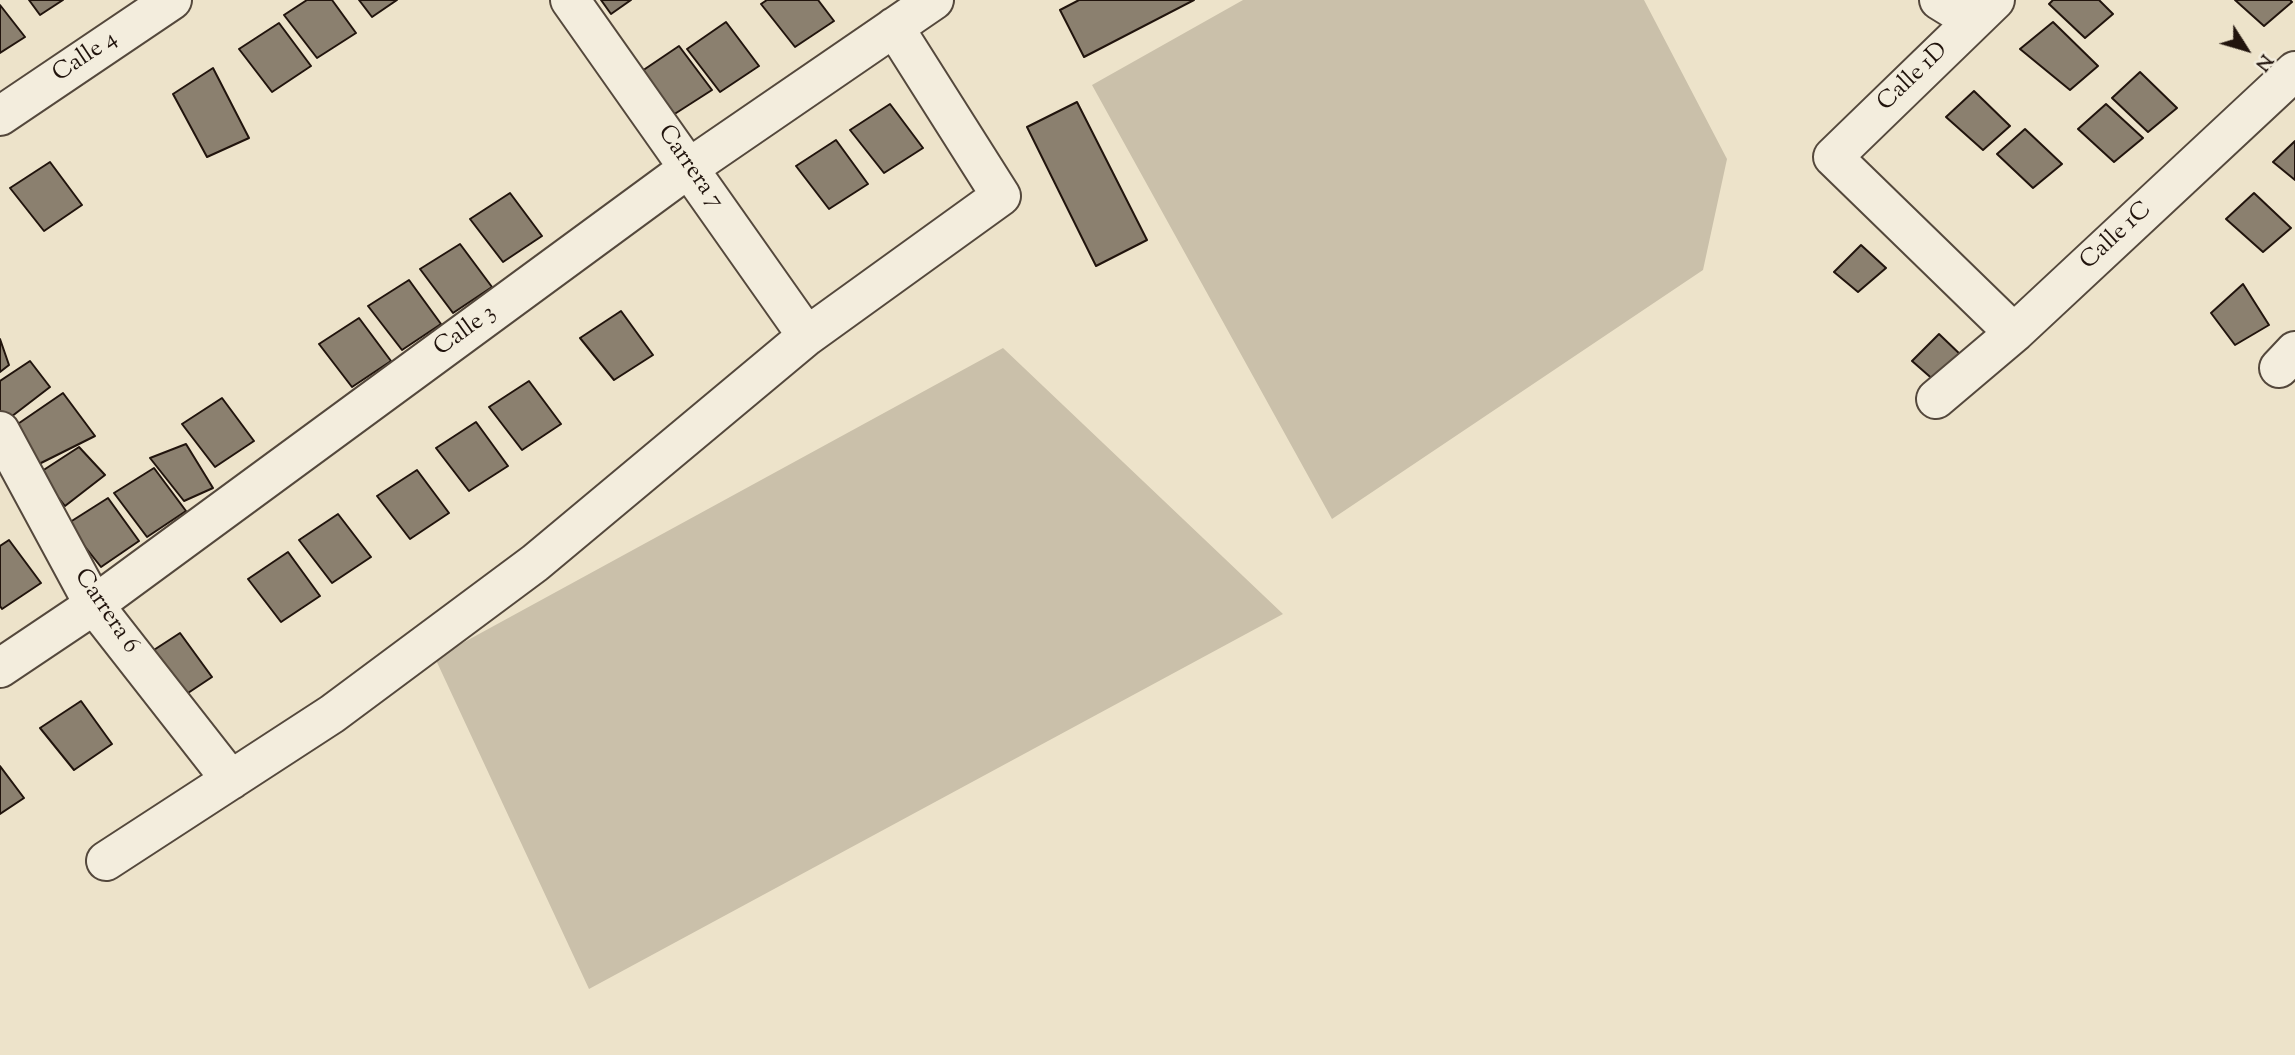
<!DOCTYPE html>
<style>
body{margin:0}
#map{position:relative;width:2295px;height:1055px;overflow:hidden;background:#ede3ca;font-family:"Sorts Mill Goudy",serif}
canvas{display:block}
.north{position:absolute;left:2211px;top:14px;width:70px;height:70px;-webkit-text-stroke:5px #f3eddd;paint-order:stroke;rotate:127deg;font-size:19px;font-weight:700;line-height:28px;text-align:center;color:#21140d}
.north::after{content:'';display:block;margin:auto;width:24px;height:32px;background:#21140d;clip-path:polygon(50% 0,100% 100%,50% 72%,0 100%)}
</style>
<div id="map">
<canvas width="2295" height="1055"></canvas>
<div class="north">N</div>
</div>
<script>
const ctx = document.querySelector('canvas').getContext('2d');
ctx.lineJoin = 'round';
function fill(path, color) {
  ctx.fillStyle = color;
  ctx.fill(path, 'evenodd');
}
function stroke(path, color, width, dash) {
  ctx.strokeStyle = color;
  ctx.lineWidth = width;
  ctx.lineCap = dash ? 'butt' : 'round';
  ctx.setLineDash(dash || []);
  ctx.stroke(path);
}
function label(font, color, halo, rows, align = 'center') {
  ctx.font = font + ' "Sorts Mill Goudy",serif';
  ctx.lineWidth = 5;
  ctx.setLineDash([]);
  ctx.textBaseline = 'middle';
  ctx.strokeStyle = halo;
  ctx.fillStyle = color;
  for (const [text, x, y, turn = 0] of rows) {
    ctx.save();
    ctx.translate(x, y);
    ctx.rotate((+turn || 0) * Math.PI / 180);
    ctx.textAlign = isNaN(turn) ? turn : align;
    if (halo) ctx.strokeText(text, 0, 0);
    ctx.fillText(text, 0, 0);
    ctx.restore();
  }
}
const green = new Path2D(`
 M 1243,0 L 1644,0 L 1727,159 L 1703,270 L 1332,519 L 1092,85 Z
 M 1003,348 L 1283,614 L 589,989 L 435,658 Z`);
const building = new Path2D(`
 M 29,0 L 63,0 L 40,15 Z
 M 307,0 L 332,0 L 356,33 L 317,58 L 284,15 Z
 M 359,0 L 397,0 L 372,17 Z
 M 601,0 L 631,0 L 611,14 Z
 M 767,0 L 818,0 L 834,21 L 795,47 L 761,4 Z
 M 1079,0 L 1194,0 L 1084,57 L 1060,10 Z
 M 2053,0 L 2099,0 L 2113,14 L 2085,38 L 2049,4 Z
 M 2235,0 L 2290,0 L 2292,2 L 2264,26 Z
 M 0,5 L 25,37 L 0,53 Z
 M 726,22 L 759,66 L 720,92 L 687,49 Z
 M 2053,22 L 2098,66 L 2070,90 L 2020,49 Z
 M 279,23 L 311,66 L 272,92 L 239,49 Z
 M 679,46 L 712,90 L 673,115 L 639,73 Z
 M 213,68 L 249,138 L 207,157 L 173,94 Z
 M 2140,72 L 2177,108 L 2148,132 L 2112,98 Z
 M 1974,91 L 2010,126 L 1983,150 L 1946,117 Z
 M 1077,102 L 1147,240 L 1096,266 L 1027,127 Z
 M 890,104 L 923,148 L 884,173 L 850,130 Z
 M 2106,104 L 2143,138 L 2114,162 L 2078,129 Z
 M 2025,129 L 2062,164 L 2033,188 L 1997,154 Z
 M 836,140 L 868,184 L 829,209 L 796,166 Z
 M 2295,141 L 2295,180 L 2273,162 Z
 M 50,162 L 82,205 L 44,231 L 10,188 Z
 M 510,193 L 542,236 L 503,262 L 470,219 Z
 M 2254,193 L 2291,228 L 2263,252 L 2226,219 Z
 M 460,244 L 492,287 L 453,313 L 420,269 Z
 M 1861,245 L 1886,268 L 1858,292 L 1834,272 Z
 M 409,280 L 441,324 L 402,350 L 368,306 Z
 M 2243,284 L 2269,325 L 2235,345 L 2211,313 Z
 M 621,311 L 653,355 L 614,380 L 580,338 Z
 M 359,318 L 391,361 L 352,387 L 319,344 Z
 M 1939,334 L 1964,358 L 1936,382 L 1912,361 Z
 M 0,339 L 9,365 L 0,372 Z
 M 30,361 L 50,387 L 7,420 L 0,412 L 0,381 Z
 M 529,381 L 561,424 L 522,450 L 489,407 Z
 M 63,393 L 95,436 L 35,466 L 9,430 Z
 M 222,398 L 254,441 L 215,467 L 182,424 Z
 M 476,422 L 508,466 L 469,491 L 436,448 Z
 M 186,444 L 213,488 L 184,501 L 150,458 Z
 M 79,447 L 105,475 L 65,506 L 39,473 Z
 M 154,468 L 186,511 L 147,537 L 114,493 Z
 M 417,470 L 449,513 L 410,539 L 377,496 Z
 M 108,498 L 139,541 L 101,567 L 67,524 Z
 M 338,514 L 371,557 L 332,583 L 299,540 Z
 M 9,540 L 41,583 L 2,609 L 0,606 L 0,546 Z
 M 288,552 L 320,596 L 281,622 L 248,579 Z
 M 180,633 L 212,677 L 173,703 L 140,659 Z
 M 81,701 L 112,744 L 74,770 L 40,728 Z
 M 0,766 L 24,798 L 0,814 Z`);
const minor = new Path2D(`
 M 570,0 L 807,336
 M 1939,0 L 1973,21
 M 1995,0 L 1833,157 L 2014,333
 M 0,116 L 172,0
 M 2279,368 L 2295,351
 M 1936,399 L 2014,333 L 2295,71
 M 0,431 L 94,605 L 231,780
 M 0,668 L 94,605 L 689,168 L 934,0
 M 106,861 L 332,714 L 535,563 L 807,336 L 1001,196 L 894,27`);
const streetNames = [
 ["Calle 4",86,58,-34],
 ["Calle 1D",1914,78,-44],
 ["Carrera 7",689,168,55],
 ["Calle 1C",2117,237,-43],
 ["Calle 3",466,332,-36],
 ["Carrera 6",105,612,56]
];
fill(green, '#cac0aa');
fill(building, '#8b806f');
stroke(building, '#21140d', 2);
stroke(minor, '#54483c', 42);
stroke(minor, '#f3eddd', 38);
label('24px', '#21140d', '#f3eddd', streetNames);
</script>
